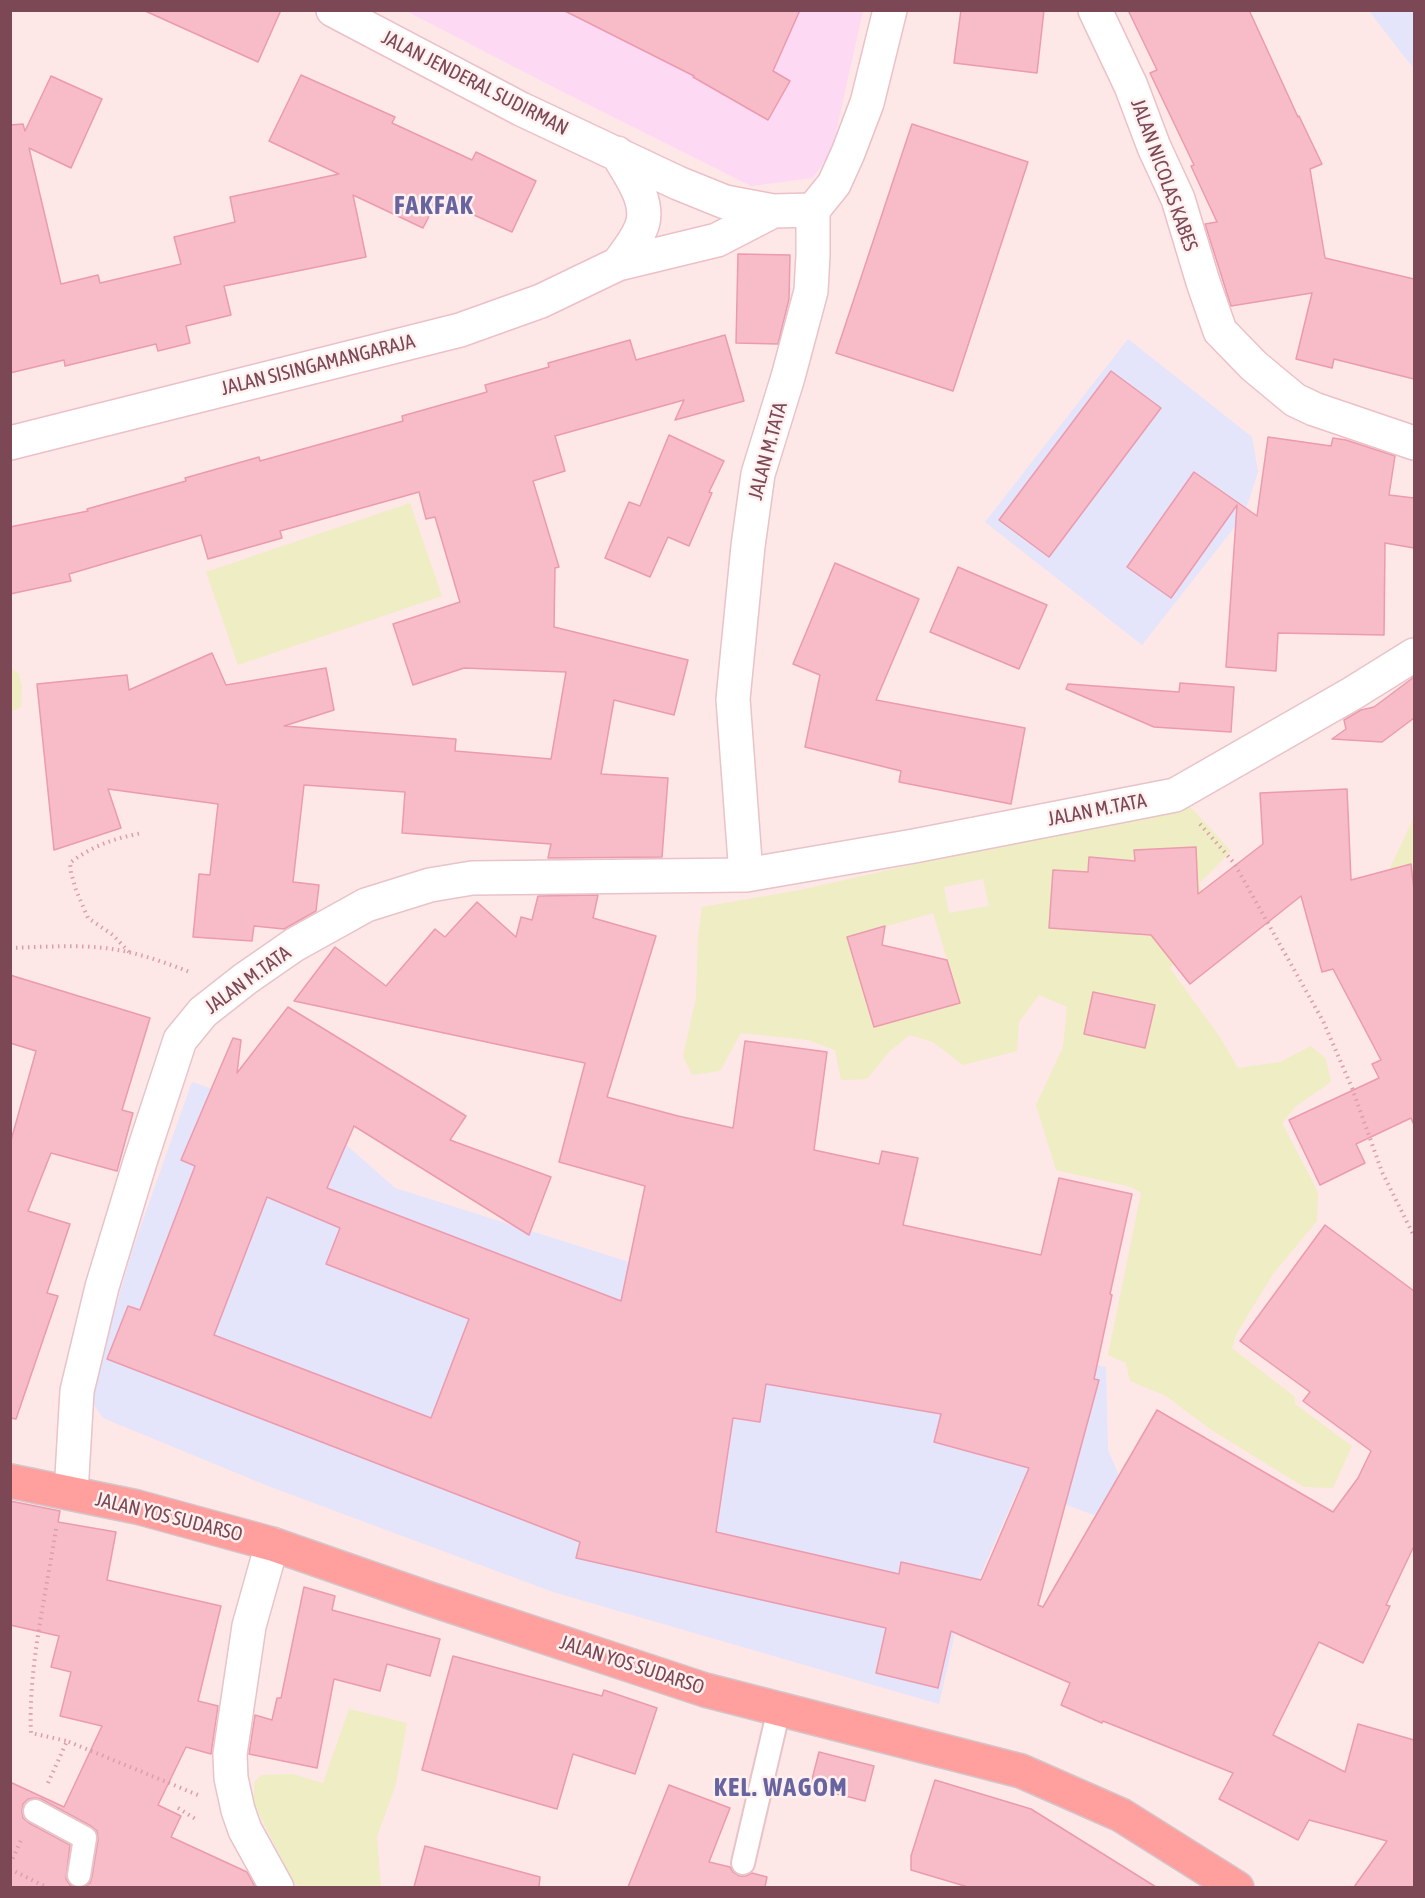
<!DOCTYPE html>
<style>
body{margin:0}
#map{position:relative;width:1425px;height:1898px;overflow:hidden;background:#fee7e7;font-family:"Asap Condensed",sans-serif}
canvas{display:block}
.frame{position:absolute;inset:0;border:12px solid #7c4855;pointer-events:none}
</style>
<div id="map">
<canvas width="1425" height="1898"></canvas>
<div class="frame"></div>
</div>
<script>
const ctx = document.querySelector('canvas').getContext('2d');
ctx.lineJoin = 'round';
function fill(path, color) {
  ctx.fillStyle = color;
  ctx.fill(path, 'evenodd');
}
function stroke(path, color, width, dash) {
  ctx.strokeStyle = color;
  ctx.lineWidth = width;
  ctx.lineCap = dash ? 'butt' : 'round';
  ctx.setLineDash(dash || []);
  ctx.stroke(path);
}
function label(font, color, halo, rows, align = 'center') {
  ctx.font = font + ' "Asap Condensed",sans-serif';
  ctx.lineWidth = 5;
  ctx.setLineDash([]);
  ctx.textBaseline = 'middle';
  ctx.strokeStyle = halo;
  ctx.fillStyle = color;
  for (const [text, x, y, turn = 0] of rows) {
    ctx.save();
    ctx.translate(x, y);
    ctx.rotate((+turn || 0) * Math.PI / 180);
    ctx.textAlign = isNaN(turn) ? turn : align;
    if (halo) ctx.strokeText(text, 0, 0);
    ctx.fillText(text, 0, 0);
    ctx.restore();
  }
}
const education = new Path2D(`
 M 1369,11 L 1414,11 L 1414,69 Z
 M 1128,339 L 1252,437 L 1258,472 L 1244,515 L 1142,645 L 985,522 Z
 M 192,1082 L 327,1128 L 395,1188 L 648,1268 L 1106,1367 L 1108,1450 L 1123,1485 L 1107,1520 L 1019,1487 L 955,1633 L 939,1704 L 553,1592 L 268,1486 L 103,1418 L 89,1398 L 133,1248 Z`);
const medical = new Path2D(`
 M 406,11 L 863,11 L 832,150 L 813,178 L 751,186 L 567,94 Z`);
const green = new Path2D(`
 M 410,503 L 442,596 L 238,665 L 206,572 Z
 M 11,668 L 19,674 L 22,687 L 21,707 L 11,712 Z
 M 1187,803 L 1231,851 L 1199,884 L 1214,919 L 1170,968 L 1219,1036 L 1238,1068 L 1280,1062 L 1311,1046 L 1326,1059 L 1331,1082 L 1296,1106 L 1282,1123 L 1318,1192 L 1317,1221 L 1273,1274 L 1237,1333 L 1232,1348 L 1295,1397 L 1295,1404 L 1352,1446 L 1333,1488 L 1304,1487 L 1210,1429 L 1166,1396 L 1130,1381 L 1126,1363 L 1108,1355 L 1141,1193 L 1131,1187 L 1056,1170 L 1036,1105 L 1063,1047 L 1067,1007 L 1039,995 L 1019,1022 L 1017,1051 L 963,1065 L 933,1042 L 910,1035 L 890,1051 L 867,1079 L 841,1080 L 835,1050 L 808,1040 L 741,1033 L 720,1071 L 692,1075 L 683,1056 L 696,998 L 698,936 L 702,907 L 800,890 ZM 1196,847 L 1200,924 L 1135,850 ZM 1090,857 L 1118,859 L 1113,932 L 1049,928 L 1053,870 L 1088,872 ZM 983,879 L 989,906 L 949,913 L 944,887 ZM 933,913 L 960,1003 L 874,1027 L 848,937 ZM 1093,992 L 1154,1005 L 1145,1047 L 1084,1034 Z
 M 1414,817 L 1414,874 L 1408,887 L 1414,891 L 1414,929 L 1388,872 Z
 M 349,1709 L 407,1723 L 396,1784 L 377,1837 L 381,1887 L 299,1887 L 292,1880 L 254,1804 L 254,1782 L 262,1775 L 293,1774 L 323,1783 Z`);
const building = new Path2D(`
 M 143,10 L 281,10 L 258,62 Z
 M 563,10 L 800,10 L 773,71 L 790,81 L 768,120 L 693,77 L 694,76 Z
 M 961,10 L 1044,10 L 1037,73 L 954,63 Z
 M 1128,10 L 1249,10 L 1298,117 L 1299,116 L 1322,164 L 1310,169 L 1325,258 L 1414,279 L 1414,379 L 1334,359 L 1332,368 L 1296,359 L 1312,293 L 1231,306 L 1205,224 L 1217,222 L 1191,166 L 1194,165 L 1150,73 L 1157,70 Z
 M 301,75 L 395,117 L 392,123 L 472,160 L 476,152 L 536,181 L 512,232 L 438,199 L 423,228 L 353,195 L 366,257 L 224,286 L 231,315 L 186,326 L 190,343 L 158,351 L 156,344 L 65,366 L 64,360 L 10,373 L 10,125 L 23,124 L 25,131 L 51,76 L 102,99 L 71,168 L 29,148 L 61,284 L 98,275 L 100,283 L 181,264 L 174,237 L 235,222 L 230,197 L 339,174 L 269,141 Z
 M 912,124 L 1028,162 L 953,391 L 836,353 Z
 M 738,254 L 790,255 L 789,299 L 778,344 L 736,343 Z
 M 725,335 L 744,401 L 675,420 L 684,400 L 555,436 L 565,471 L 533,481 L 559,567 L 555,568 L 554,627 L 688,660 L 674,715 L 614,700 L 601,774 L 668,778 L 662,857 L 548,858 L 551,844 L 402,833 L 405,792 L 304,785 L 293,882 L 319,885 L 316,911 L 284,929 L 254,926 L 252,941 L 193,937 L 199,874 L 210,875 L 218,804 L 108,789 L 121,828 L 54,850 L 37,684 L 127,675 L 129,690 L 212,653 L 226,685 L 326,668 L 334,710 L 284,726 L 456,739 L 455,751 L 551,759 L 566,672 L 464,668 L 413,685 L 393,624 L 460,602 L 435,517 L 426,519 L 419,492 L 280,531 L 282,538 L 208,559 L 201,535 L 69,574 L 71,581 L 10,594 L 10,527 L 88,511 L 87,509 L 186,481 L 185,478 L 259,457 L 260,461 L 403,421 L 402,416 L 487,392 L 485,385 L 549,367 L 548,363 L 630,340 L 636,360 Z
 M 1111,371 L 1161,408 L 1049,557 L 999,520 Z
 M 669,435 L 724,461 L 709,492 L 712,493 L 689,546 L 668,537 L 650,577 L 605,558 L 629,502 L 640,506 Z
 M 1268,437 L 1331,446 L 1333,438 L 1346,440 L 1395,456 L 1389,495 L 1414,498 L 1414,548 L 1385,543 L 1384,635 L 1278,633 L 1276,671 L 1226,667 L 1237,505 L 1171,598 L 1127,567 L 1194,472 L 1257,516 Z
 M 835,563 L 919,599 L 876,700 L 1025,728 L 1011,804 L 899,782 L 901,771 L 805,747 L 820,675 L 793,664 Z
 M 958,567 L 1047,605 L 1019,669 L 930,632 Z
 M 1414,677 L 1414,718 L 1382,742 L 1332,739 L 1346,729 L 1344,720 L 1361,710 L 1374,707 Z
 M 1180,683 L 1234,687 L 1231,732 L 1154,727 L 1066,689 L 1068,684 L 1179,692 Z
 M 1347,789 L 1351,880 L 1411,864 L 1414,890 L 1414,1125 L 1411,1118 L 1356,1144 L 1365,1163 L 1320,1185 L 1289,1120 L 1379,1078 L 1372,1064 L 1381,1060 L 1333,969 L 1322,972 L 1301,896 L 1190,984 L 1151,935 L 1049,928 L 1053,870 L 1088,872 L 1089,857 L 1135,861 L 1134,850 L 1196,847 L 1198,894 L 1263,844 L 1260,793 Z
 M 598,895 L 593,918 L 656,936 L 607,1097 L 678,1116 L 733,1128 L 745,1041 L 827,1052 L 814,1150 L 879,1164 L 882,1151 L 918,1158 L 903,1225 L 1041,1255 L 1059,1178 L 1132,1194 L 1110,1294 L 1112,1295 L 1094,1379 L 1099,1380 L 1038,1605 L 1043,1607 L 1157,1410 L 1333,1512 L 1358,1478 L 1371,1451 L 1303,1401 L 1310,1392 L 1240,1341 L 1325,1225 L 1414,1291 L 1414,1546 L 1386,1605 L 1390,1606 L 1363,1663 L 1319,1642 L 1273,1735 L 1345,1772 L 1358,1724 L 1414,1740 L 1414,1887 L 1354,1887 L 1387,1841 L 1309,1820 L 1298,1840 L 1219,1799 L 1233,1773 L 1103,1721 L 1102,1723 L 1061,1705 L 1070,1683 L 951,1631 L 938,1688 L 876,1673 L 886,1628 L 576,1558 L 580,1542 L 107,1359 L 128,1306 L 140,1310 L 195,1166 L 181,1160 L 233,1038 L 241,1040 L 237,1073 L 288,1007 L 466,1116 L 450,1140 L 551,1177 L 529,1235 L 354,1126 L 327,1188 L 621,1301 L 645,1186 L 559,1162 L 585,1063 L 294,1001 L 335,947 L 386,986 L 435,929 L 445,937 L 477,902 L 516,937 L 521,917 L 532,920 L 538,896 ZM 267,1197 L 340,1228 L 326,1264 L 469,1319 L 431,1418 L 214,1335 ZM 766,1384 L 941,1414 L 934,1442 L 1029,1468 L 981,1580 L 901,1562 L 899,1574 L 716,1532 L 733,1418 L 760,1422 Z
 M 885,926 L 882,945 L 947,960 L 960,1003 L 874,1027 L 847,937 Z
 M 10,975 L 150,1018 L 122,1110 L 133,1113 L 117,1171 L 51,1153 L 28,1211 L 70,1224 L 47,1293 L 58,1296 L 16,1419 L 10,1418 L 10,1144 L 36,1051 L 10,1043 Z
 M 1093,992 L 1155,1005 L 1145,1048 L 1084,1034 Z
 M 10,1501 L 60,1511 L 58,1522 L 116,1532 L 107,1580 L 221,1606 L 198,1701 L 218,1706 L 211,1754 L 186,1747 L 158,1805 L 181,1816 L 171,1837 L 247,1872 L 255,1887 L 84,1887 L 90,1883 L 92,1877 L 98,1840 L 97,1831 L 91,1826 L 41,1799 L 35,1798 L 28,1799 L 23,1804 L 22,1811 L 23,1818 L 29,1823 L 70,1845 L 66,1879 L 70,1885 L 75,1887 L 10,1887 L 10,1782 L 64,1807 L 102,1726 L 60,1716 L 71,1672 L 51,1667 L 59,1636 L 10,1625 Z
 M 304,1587 L 335,1596 L 332,1610 L 440,1639 L 430,1676 L 387,1664 L 380,1691 L 334,1679 L 317,1768 L 249,1754 L 255,1715 L 272,1720 L 277,1698 L 281,1698 Z
 M 453,1656 L 602,1696 L 604,1690 L 657,1708 L 635,1774 L 573,1754 L 557,1809 L 422,1770 Z
 M 819,1752 L 874,1766 L 865,1801 L 810,1787 Z
 M 935,1780 L 1031,1809 L 1156,1887 L 968,1887 L 911,1870 L 911,1856 Z
 M 669,1785 L 730,1808 L 709,1862 L 730,1867 L 733,1872 L 739,1876 L 746,1876 L 752,1873 L 767,1877 L 765,1887 L 628,1887 Z
 M 425,1846 L 540,1877 L 539,1887 L 414,1887 Z`);
const path = new Path2D(`
 M 1200,824 L 1234,863 L 1323,1021 L 1352,1088 L 1382,1172 L 1414,1236
 M 10,948 C 44,947 79,944 112,949 C 139,953 167,963 192,973
 M 129,952 L 113,935 L 88,918 L 76,890 L 71,873 L 70,863 C 91,846 116,838 142,833
 M 56,1529 C 46,1594 28,1668 31,1733 L 67,1741
 M 48,1783 L 67,1741 L 198,1795
 M 178,1808 L 197,1820
 M 10,1864 L 22,1838
 M 10,1869 L 48,1888`);
const service = new Path2D(`
 M 35,1811 L 85,1838 L 79,1875
 M 743,1863 L 779,1709`);
const minor = new Path2D(`
 M 746,875 L 733,699 L 748,546 L 758,474 L 788,377 L 811,291 L 813,255 L 813,210
 M 71,1493 L 77,1391 L 102,1287 L 140,1162 L 180,1040 L 203,1012 L 245,979 L 294,945 L 366,905 L 430,885 L 472,878 L 746,875 L 914,846 L 1175,795 L 1353,693 L 1414,655
 M 272,1544 L 249,1626 L 230,1754 L 231,1778 L 238,1810 L 245,1830 L 277,1888`);
const secondary = new Path2D(`
 M 333,10 L 521,109 L 678,183 L 725,202 L 773,211 L 813,210 L 834,184 L 848,153 L 867,103 L 890,10
 M 1095,10 L 1131,86 L 1154,147 L 1178,199 L 1203,282 L 1220,331 L 1254,366 L 1295,400 L 1314,409 L 1414,443
 M 617,153 C 629,174 652,203 641,228 C 636,241 626,253 618,264
 M 10,443 L 460,330 L 541,301 L 618,264 L 717,240 L 773,211`);
const primary = new Path2D(`
 M 10,1481 L 137,1507 L 272,1544 L 427,1598 L 705,1690 L 1021,1771 L 1121,1815 L 1237,1888`);
const streetNames = [
 ["JALAN JENDERAL SUDIRMAN",475,83,27],
 ["JALAN NICOLAS KABES",1164,175,70],
 ["JALAN SISINGAMANGARAJA",318,365,-14],
 ["JALAN M.TATA",768,451,-75],
 ["JALAN M.TATA",1097,810,-11],
 ["JALAN M.TATA",248,980,-36],
 ["JALAN YOS SUDARSO",169,1517,14],
 ["JALAN YOS SUDARSO",632,1665,18]
];
const districtNames = [
 ["FAKFAK",434,206],
 ["KEL. WAGOM",781,1788]
];
fill(education, '#e4e4fb');
fill(medical, '#fdd9f3');
fill(green, '#eeedc3');
fill(building, '#f7bcc8');
stroke(building, '#eb9bad', 1.5);
stroke(service, '#e8c3c8', 26);
stroke(minor, '#e8c3c8', 36);
stroke(secondary, '#ecc0c7', 36);
stroke(primary, '#d5c4c9', 36);
stroke(path, '#dc9eac', 4, [1.5, 4.5]);
stroke(service, '#fff', 22);
stroke(minor, '#fff', 33);
stroke(secondary, '#fff', 33);
stroke(primary, '#ff9f9e', 33);
label('20px', '#7c4855', '#fff0f0', streetNames);
ctx.letterSpacing = '1.5px';
label('bold 26px', '#67649f', '#fff0f0', districtNames);
ctx.letterSpacing = '0px';
</script>
